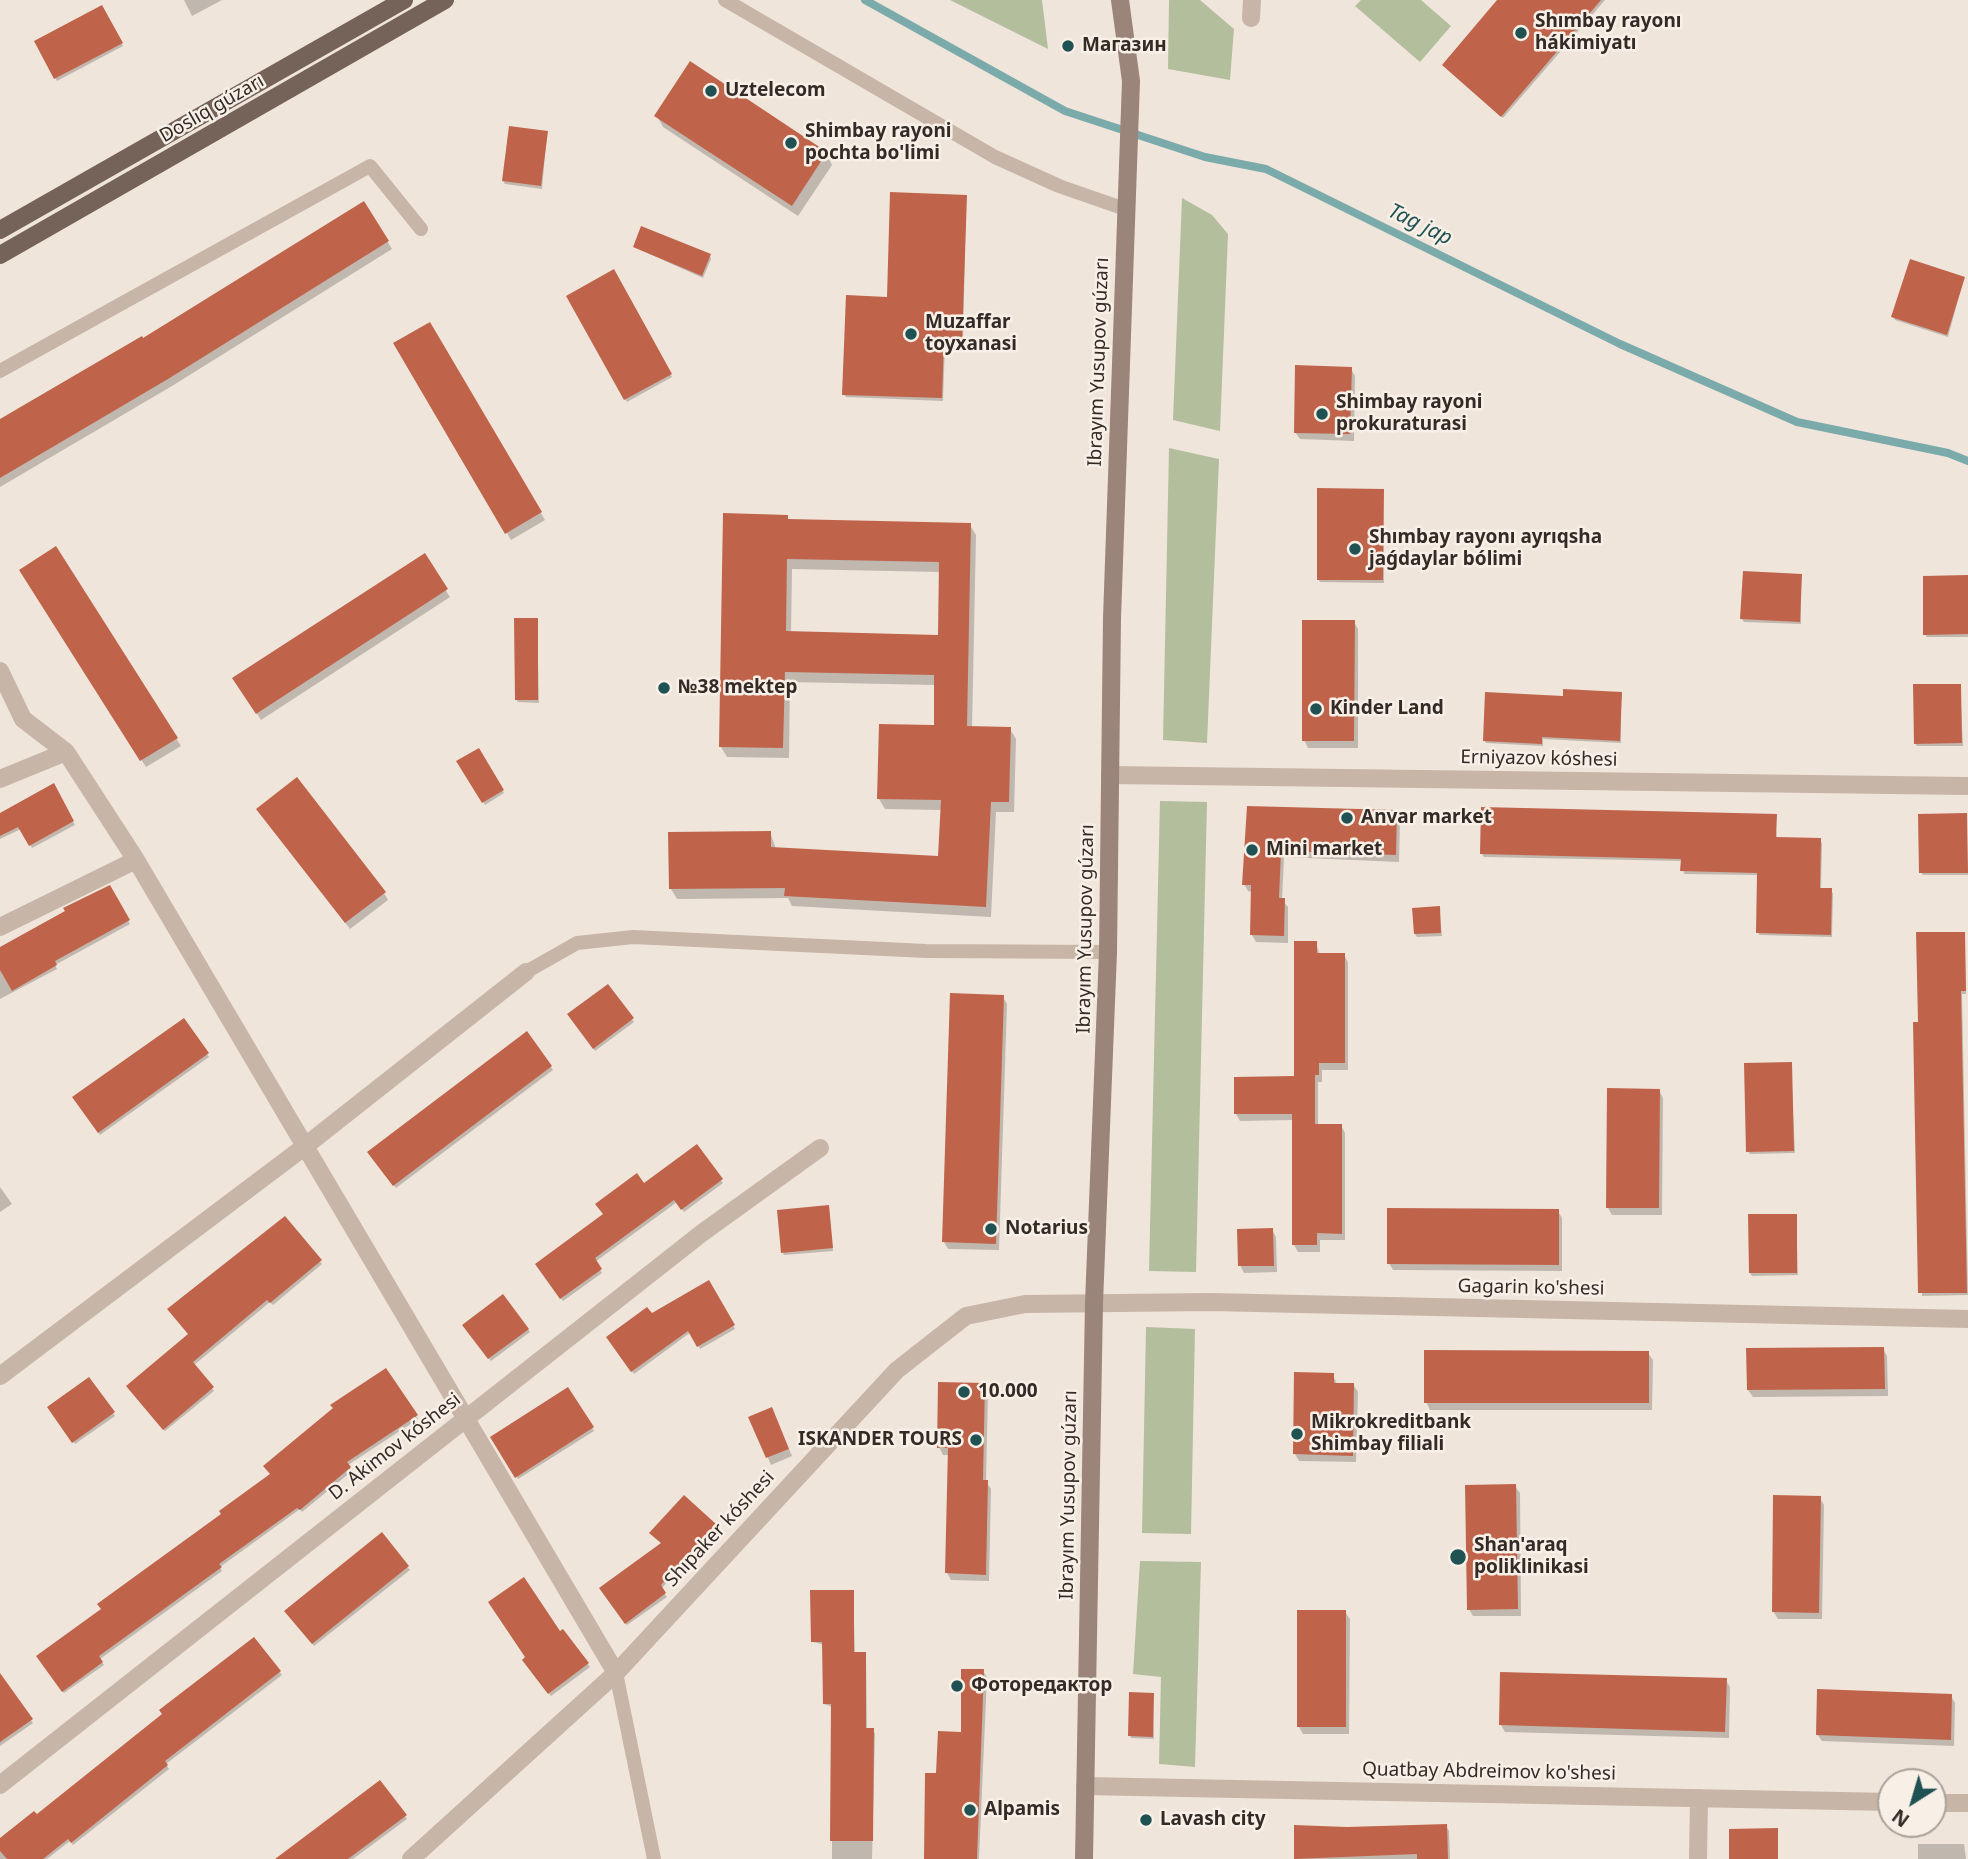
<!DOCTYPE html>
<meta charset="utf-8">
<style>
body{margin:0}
#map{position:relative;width:1968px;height:1859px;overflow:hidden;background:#f0e5db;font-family:"Noto Sans",sans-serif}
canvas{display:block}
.north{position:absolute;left:1877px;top:1768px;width:70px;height:70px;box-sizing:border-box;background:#f8f0e7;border:2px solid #aaa19a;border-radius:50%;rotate:217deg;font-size:19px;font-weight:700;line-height:28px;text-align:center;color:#342b27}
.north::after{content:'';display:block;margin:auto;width:24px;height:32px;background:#205153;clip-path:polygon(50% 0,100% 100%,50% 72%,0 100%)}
</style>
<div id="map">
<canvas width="1968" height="1859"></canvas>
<div class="north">N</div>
</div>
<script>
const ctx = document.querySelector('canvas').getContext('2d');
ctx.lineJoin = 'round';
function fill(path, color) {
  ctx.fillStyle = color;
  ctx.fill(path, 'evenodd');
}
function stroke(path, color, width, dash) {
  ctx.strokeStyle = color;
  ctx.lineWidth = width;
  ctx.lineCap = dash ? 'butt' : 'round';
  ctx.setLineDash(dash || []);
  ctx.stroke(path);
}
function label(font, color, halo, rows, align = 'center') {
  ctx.font = font + ' "Noto Sans",sans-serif';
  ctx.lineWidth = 5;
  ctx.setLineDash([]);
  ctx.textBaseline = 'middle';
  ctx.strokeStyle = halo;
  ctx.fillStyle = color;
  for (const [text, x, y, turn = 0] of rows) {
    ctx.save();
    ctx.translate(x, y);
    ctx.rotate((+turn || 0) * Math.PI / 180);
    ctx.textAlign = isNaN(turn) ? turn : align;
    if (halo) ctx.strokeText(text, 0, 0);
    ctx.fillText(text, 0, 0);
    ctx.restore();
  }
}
const green = new Path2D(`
 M 950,0 L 1042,0 L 1048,49 Z
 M 1169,0 L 1200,0 L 1234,29 L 1230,80 L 1168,69 Z
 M 1361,0 L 1421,0 L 1451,26 L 1420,62 L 1355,6 Z
 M 1182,198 L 1212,215 L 1228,234 L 1220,431 L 1173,420 Z
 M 1169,448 L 1219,459 L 1207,743 L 1163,740 Z
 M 1160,801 L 1207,802 L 1196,1272 L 1149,1271 Z
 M 1146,1327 L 1195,1329 L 1191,1534 L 1142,1533 Z
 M 1140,1561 L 1201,1562 L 1195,1767 L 1159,1764 L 1161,1677 L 1133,1674 Z`);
const shadow = new Path2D(`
 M 184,0 L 222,0 L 192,16 Z
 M 1500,0 L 1605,0 L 1503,118 L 1444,66 Z
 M 102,7 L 123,46 L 57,81 L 36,41 Z
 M 657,116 L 826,153 L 832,165 L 798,216 L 663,127 Z
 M 547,133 L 542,189 L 505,184 L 503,181 Z
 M 966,197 L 963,346 L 945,345 L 943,401 L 846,397 L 844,394 L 889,299 Z
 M 364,203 L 392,249 L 172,386 L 0,487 L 0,421 L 143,340 Z
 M 634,247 L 710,256 L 711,259 L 703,278 Z
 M 613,272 L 672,377 L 627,402 L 569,296 Z
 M 1964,278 L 1948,337 L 1895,320 L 1893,317 Z
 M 429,325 L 545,520 L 511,540 L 396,344 Z
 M 1351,369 L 1355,376 L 1354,441 L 1300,439 L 1295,432 Z
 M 1383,491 L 1384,583 L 1320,582 L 1318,579 Z
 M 789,521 L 970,525 L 976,535 L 972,728 L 1010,729 L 1016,739 L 1014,812 L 996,812 L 991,917 L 792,906 L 788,898 L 677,899 L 671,889 L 770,832 L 776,849 L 940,858 L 942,810 L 885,809 L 879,799 L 935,727 L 936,685 L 790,682 L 789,758 L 727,757 L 721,747 ZM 792,569 L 940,572 L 939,636 L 791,633 Z
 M 56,549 L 181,746 L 146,767 L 21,571 Z
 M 424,556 L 450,597 L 261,720 L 239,685 Z
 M 1801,575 L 1801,624 L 1744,622 L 1742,619 Z
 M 1968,577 L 1968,637 L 1927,637 L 1925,635 Z
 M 537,620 L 539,703 L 518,702 L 516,699 Z
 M 1354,622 L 1358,629 L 1358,748 L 1308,748 L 1304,740 Z
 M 1960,686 L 1963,746 L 1917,746 L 1915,743 Z
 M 1621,694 L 1621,743 L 1543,739 L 1543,746 L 1486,743 L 1484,740 L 1564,698 Z
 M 478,750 L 504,793 L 485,805 L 459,761 Z
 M 53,786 L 75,825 L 32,848 L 21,829 L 0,839 L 0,815 Z
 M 1249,808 L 1396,812 L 1400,819 L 1399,862 L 1284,857 L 1282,900 L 1288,907 L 1288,943 L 1256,942 L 1252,935 L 1252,892 L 1248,891 L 1244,884 Z
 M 1966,815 L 1968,875 L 1923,875 L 1921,872 Z
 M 263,816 L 384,893 L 388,900 L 350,929 Z
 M 1775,816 L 1777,839 L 1820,840 L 1822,843 L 1821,890 L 1833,893 L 1832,937 L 1759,935 L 1759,875 L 1684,874 L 1682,861 L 1484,857 L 1482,854 Z
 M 110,888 L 130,924 L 55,965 L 57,969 L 0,999 L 0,949 Z
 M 1439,908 L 1442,936 L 1417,937 L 1415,934 Z
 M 1964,934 L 1966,994 L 1962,994 L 1968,1295 L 1922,1296 L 1919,1023 Z
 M 1316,943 L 1320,955 L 1344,955 L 1348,962 L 1348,1070 L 1322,1070 L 1322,1082 L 1318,1082 L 1318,1126 L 1341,1125 L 1345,1133 L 1345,1240 L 1320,1240 L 1320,1252 L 1298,1252 L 1294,1245 L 1294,1120 L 1240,1121 L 1236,1114 L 1296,1078 Z
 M 608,986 L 634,1022 L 595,1051 L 569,1015 Z
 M 1003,997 L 1007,1004 L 999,1250 L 948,1249 L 944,1242 Z
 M 183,1020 L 209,1057 L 100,1135 L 75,1098 Z
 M 526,1034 L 553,1070 L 396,1188 L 371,1155 Z
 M 1791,1064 L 1795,1153 L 1750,1154 L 1748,1151 Z
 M 1659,1090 L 1663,1098 L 1662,1215 L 1612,1215 L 1608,1208 Z
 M 697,1147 L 723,1183 L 684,1212 L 677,1202 L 595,1262 L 602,1273 L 563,1301 L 537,1265 Z
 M 0,1187 L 12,1204 L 0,1212 Z
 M 829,1210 L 833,1251 L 784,1255 L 783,1253 Z
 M 1558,1211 L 1562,1218 L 1562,1271 L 1393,1270 L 1389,1263 Z
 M 1796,1215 L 1798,1275 L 1752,1276 L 1750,1273 Z
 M 285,1219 L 322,1264 L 273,1305 L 270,1302 L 194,1365 L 214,1391 L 165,1431 L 130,1389 L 190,1335 Z
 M 1272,1230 L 1276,1237 L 1277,1272 L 1244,1273 L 1240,1265 Z
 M 709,1283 L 735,1329 L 700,1349 L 691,1332 L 634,1374 L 608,1338 Z
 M 503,1296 L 530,1332 L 491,1361 L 464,1325 Z
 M 1883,1349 L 1887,1356 L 1888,1396 L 1753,1397 L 1748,1390 Z
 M 1648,1353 L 1653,1360 L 1652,1410 L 1430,1410 L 1426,1402 Z
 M 386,1370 L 418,1419 L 348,1465 L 352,1471 L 302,1512 L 300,1509 L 220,1567 L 222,1571 L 100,1659 L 104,1665 L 64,1693 L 38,1657 L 103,1610 L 272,1475 Z
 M 1333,1375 L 1337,1384 L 1353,1384 L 1358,1392 L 1356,1462 L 1299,1461 L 1295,1454 Z
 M 89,1379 L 115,1416 L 75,1444 L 50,1408 Z
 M 984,1385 L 988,1392 L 986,1481 L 991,1489 L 989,1581 L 951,1580 L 947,1573 L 949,1455 L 943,1455 L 939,1447 Z
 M 568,1389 L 594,1431 L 518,1479 L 492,1437 Z
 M 775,1416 L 792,1456 L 771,1465 L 751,1418 Z
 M 1515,1486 L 1520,1493 L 1521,1616 L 1473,1616 L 1469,1609 Z
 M 1820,1498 L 1824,1505 L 1822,1619 L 1778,1619 L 1773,1611 Z
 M 715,1525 L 716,1528 L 661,1589 L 667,1597 L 627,1625 L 601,1589 L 662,1544 L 653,1536 Z
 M 382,1535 L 410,1570 L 314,1646 L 288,1614 Z
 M 853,1592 L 855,1654 L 865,1654 L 866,1657 L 867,1730 L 875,1733 L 872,1859 L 832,1859 L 832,1707 L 824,1704 L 824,1645 L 813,1642 Z
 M 1345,1612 L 1350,1619 L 1349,1734 L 1303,1734 L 1299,1727 Z
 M 563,1631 L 590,1667 L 551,1696 L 526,1663 Z
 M 254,1640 L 282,1675 L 166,1764 L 169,1769 L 73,1845 L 70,1841 L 47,1859 L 0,1859 L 0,1840 L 37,1817 Z
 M 983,1671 L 987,1677 L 979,1859 L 925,1859 L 938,1775 L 963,1734 Z
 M 1726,1680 L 1730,1687 L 1729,1738 L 1505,1732 L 1501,1725 Z
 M 7,1686 L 33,1723 L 0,1746 L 0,1691 Z
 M 1153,1695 L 1154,1739 L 1131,1738 L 1130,1735 Z
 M 1951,1696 L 1955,1703 L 1954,1746 L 1822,1741 L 1817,1734 Z
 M 405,1816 L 407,1819 L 353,1859 L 280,1859 Z
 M 1446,1826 L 1449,1831 L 1450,1859 L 1295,1859 L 1296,1827 L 1347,1829 Z
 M 1918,1844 L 1964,1844 L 1966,1859 L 1918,1859 Z`);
const stream = new Path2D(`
 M 865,0 L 1065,111 L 1205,157 L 1266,169 L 1620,344 L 1797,422 L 1948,453 L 1968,461`);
const building = new Path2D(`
 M 1497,0 L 1601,0 L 1501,117 L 1442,65 Z
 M 102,5 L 123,43 L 54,79 L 34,41 Z
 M 690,61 L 827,152 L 792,206 L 654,116 Z
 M 509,126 L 548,131 L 541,186 L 502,181 Z
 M 890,192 L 967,195 L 962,343 L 944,342 L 942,398 L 842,395 L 846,295 L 887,297 Z
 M 364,201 L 389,241 L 168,379 L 0,478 L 0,419 L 142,336 L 143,338 Z
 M 641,226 L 711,254 L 702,276 L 633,247 Z
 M 1910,259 L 1965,277 L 1947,335 L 1891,317 Z
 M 614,269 L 672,374 L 624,400 L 566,296 Z
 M 430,322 L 542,512 L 505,534 L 393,343 Z
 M 1295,365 L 1352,367 L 1350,434 L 1294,433 Z
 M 1317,488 L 1384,489 L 1383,580 L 1317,580 Z
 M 723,513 L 788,515 L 788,519 L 971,523 L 967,726 L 1011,727 L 1009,802 L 991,802 L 986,907 L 784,896 L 785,888 L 669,889 L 668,832 L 771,831 L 771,847 L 938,856 L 941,800 L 877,799 L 879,724 L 934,725 L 934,675 L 785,672 L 783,748 L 719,747 ZM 787,559 L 939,562 L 938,635 L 786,631 Z
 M 56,546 L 178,738 L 140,761 L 19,570 Z
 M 425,553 L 448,589 L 256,714 L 232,678 Z
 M 1743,571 L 1802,574 L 1800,622 L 1740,619 Z
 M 1968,575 L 1968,634 L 1923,635 L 1923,576 Z
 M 514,618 L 538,618 L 538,700 L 515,700 Z
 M 1302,620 L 1355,620 L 1354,741 L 1302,741 Z
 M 1913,684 L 1961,684 L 1962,743 L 1914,744 Z
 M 1563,689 L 1622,692 L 1620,741 L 1542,737 L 1542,744 L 1483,741 L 1485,692 L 1563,696 Z
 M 479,748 L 504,790 L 482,803 L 456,761 Z
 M 297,777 L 386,892 L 345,923 L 256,809 Z
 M 54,783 L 74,821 L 29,846 L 18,827 L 0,836 L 0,813 Z
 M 1247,806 L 1397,810 L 1396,855 L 1281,851 L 1279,898 L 1285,898 L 1284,936 L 1250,935 L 1251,885 L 1242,885 Z
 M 1481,807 L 1777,814 L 1776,837 L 1821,838 L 1820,888 L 1832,888 L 1831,935 L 1756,933 L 1757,873 L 1680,871 L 1681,859 L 1480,854 Z
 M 1967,813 L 1968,873 L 1919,873 L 1918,814 Z
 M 110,885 L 130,920 L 55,961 L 57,965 L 12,991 L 0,970 L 0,947 L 65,911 L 63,908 Z
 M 1440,906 L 1441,933 L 1414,934 L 1412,908 Z
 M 1916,932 L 1965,932 L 1966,991 L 1961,991 L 1967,1293 L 1918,1293 L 1913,1022 L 1918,1022 Z
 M 1294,941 L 1317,941 L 1317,953 L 1345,953 L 1345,1063 L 1319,1063 L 1319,1075 L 1315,1075 L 1315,1124 L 1342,1124 L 1342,1234 L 1317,1233 L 1317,1245 L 1292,1245 L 1292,1114 L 1234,1114 L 1234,1077 L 1294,1076 Z
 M 608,984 L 634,1018 L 593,1049 L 567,1014 Z
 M 950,993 L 1004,995 L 996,1244 L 942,1242 Z
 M 184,1018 L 209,1053 L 98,1133 L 72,1097 Z
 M 527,1031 L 552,1066 L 393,1186 L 367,1152 Z
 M 1792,1062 L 1794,1151 L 1746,1152 L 1744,1063 Z
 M 1607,1088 L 1660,1089 L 1659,1208 L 1606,1208 Z
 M 697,1144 L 723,1179 L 681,1210 L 674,1200 L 595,1258 L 602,1269 L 560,1299 L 535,1264 L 603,1214 L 595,1204 L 637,1173 L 644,1183 Z
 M 829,1205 L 833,1248 L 781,1253 L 777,1210 Z
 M 1387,1208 L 1559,1209 L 1559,1265 L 1387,1264 Z
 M 1748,1214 L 1797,1214 L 1797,1273 L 1749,1273 Z
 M 285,1216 L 322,1260 L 270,1303 L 267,1300 L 193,1362 L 214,1387 L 163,1430 L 126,1386 L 188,1334 L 167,1309 Z
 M 1273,1228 L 1274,1266 L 1238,1266 L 1237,1229 Z
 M 709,1280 L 735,1325 L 697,1347 L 688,1331 L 631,1372 L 606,1337 L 647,1307 L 652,1313 Z
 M 503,1294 L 529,1329 L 488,1359 L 462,1325 Z
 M 1884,1347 L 1885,1389 L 1747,1390 L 1746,1348 Z
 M 1424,1350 L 1649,1351 L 1649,1403 L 1424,1403 Z
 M 386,1368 L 418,1415 L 347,1462 L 351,1467 L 300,1510 L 297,1508 L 219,1564 L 222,1567 L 99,1656 L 103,1662 L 62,1692 L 36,1656 L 101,1609 L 97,1604 L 221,1514 L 219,1511 L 270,1474 L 263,1466 L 333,1408 L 330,1405 Z
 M 1294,1372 L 1334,1373 L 1334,1383 L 1354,1383 L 1353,1456 L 1293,1454 Z
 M 89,1377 L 115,1412 L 72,1443 L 47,1407 Z
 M 938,1382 L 985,1383 L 983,1480 L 988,1480 L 986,1575 L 945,1573 L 948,1448 L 937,1448 Z
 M 568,1387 L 594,1427 L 515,1478 L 490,1437 Z
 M 772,1407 L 789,1449 L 766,1458 L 748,1417 Z
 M 1516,1484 L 1518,1609 L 1467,1610 L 1465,1485 Z
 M 684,1495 L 716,1524 L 661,1585 L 666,1593 L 625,1624 L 599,1588 L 661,1543 L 649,1533 Z
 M 1773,1495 L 1821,1496 L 1819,1613 L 1772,1612 Z
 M 382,1532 L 409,1566 L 312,1644 L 284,1611 Z
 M 524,1577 L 560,1631 L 563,1629 L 589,1663 L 548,1694 L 522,1660 L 525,1657 L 488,1602 Z
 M 810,1590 L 854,1590 L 854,1652 L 866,1652 L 866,1728 L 874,1728 L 873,1841 L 830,1841 L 831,1704 L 823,1704 L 822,1642 L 811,1642 Z
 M 1297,1610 L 1346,1610 L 1346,1727 L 1297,1727 Z
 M 254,1637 L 281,1671 L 165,1761 L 168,1765 L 71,1843 L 68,1839 L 43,1859 L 7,1859 L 0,1851 L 0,1838 L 34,1811 L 37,1814 L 162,1714 L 159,1710 Z
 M 961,1669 L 984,1669 L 977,1859 L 924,1859 L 925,1773 L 936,1773 L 938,1731 L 961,1732 Z
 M 1500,1672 L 1727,1678 L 1725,1732 L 1499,1725 Z
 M 0,1673 L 33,1719 L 0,1742 Z
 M 1817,1689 L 1952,1694 L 1951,1740 L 1816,1735 Z
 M 1129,1692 L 1154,1693 L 1153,1737 L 1128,1736 Z
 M 380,1780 L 407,1815 L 348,1859 L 275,1859 Z
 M 1447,1824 L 1448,1859 L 1417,1859 L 1417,1854 L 1294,1859 L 1294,1825 L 1347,1827 Z
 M 1778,1828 L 1778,1859 L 1729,1859 L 1729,1829 Z`);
const service = new Path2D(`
 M 725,0 L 995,157 L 1059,186 L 1125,209
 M 0,371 L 370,166 L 421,229
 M 526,972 L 577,943 L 633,937 L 926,951 L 1108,952
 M 616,1673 L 654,1859`);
const pedestrian = new Path2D(`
 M 1251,18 L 1252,0`);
const minor = new Path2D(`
 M 0,671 L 23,719 L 66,752 L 136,860 L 616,1673
 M 1110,775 L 1968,786
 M 0,779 L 66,752
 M 0,927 L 136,860
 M 0,1376 L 304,1147 L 526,972
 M 0,1785 L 702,1233 L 820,1148
 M 1085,1786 L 1891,1802
 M 1933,1803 L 1968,1803
 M 411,1859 L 616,1673 L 897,1370 L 966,1316 L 1025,1304 L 1211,1302 L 1968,1319
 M 1698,1859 L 1699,1798`);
const secondary = new Path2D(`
 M 1084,1859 L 1094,1303 L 1108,952 L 1112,618 L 1131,81 L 1120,0`);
const primary = new Path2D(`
 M 0,230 L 404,0
 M 0,255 L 445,0`);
const markers = [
 [1521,33,7,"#205153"],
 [1068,46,7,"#205153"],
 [711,91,7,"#205153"],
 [791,143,7,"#205153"],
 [911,334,7,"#205153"],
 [1322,414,7,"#205153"],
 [1355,549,7,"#205153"],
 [664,688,7,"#205153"],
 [1316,709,7,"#205153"],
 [1347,818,7,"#205153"],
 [1252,850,7,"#205153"],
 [991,1229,7,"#205153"],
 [964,1392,7,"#205153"],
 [1297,1434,7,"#205153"],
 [976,1440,7,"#205153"],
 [1458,1557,9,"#205153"],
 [957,1686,7,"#205153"],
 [970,1810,7,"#205153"],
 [1146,1820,7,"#205153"]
];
const poiNames = [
 ["Shımbay rayonı",1535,22],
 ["hákimiyatı",1535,44],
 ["Магазин",1082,46],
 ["Uztelecom",725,91],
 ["Shimbay rayoni",805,132],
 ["pochta bo'limi",805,154],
 ["Muzaffar",925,323],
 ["toyxanasi",925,345],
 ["Shimbay rayoni",1336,403],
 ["prokuraturasi",1336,425],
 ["Shımbay rayonı ayrıqsha",1369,538],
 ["jaǵdaylar bólimi",1369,560],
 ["№38 mektep",678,688],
 ["Kinder Land",1330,709],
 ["Anvar market",1361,818],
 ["Mini market",1266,850],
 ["Notarius",1005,1229],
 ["10.000",978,1392],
 ["Mikrokreditbank",1311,1423],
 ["Shimbay filiali",1311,1445],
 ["ISKANDER TOURS",962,1440,"right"],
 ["Shan'araq",1474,1546],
 ["poliklinikasi",1474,1568],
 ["Фоторедактор",971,1686],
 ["Alpamis",984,1810],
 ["Lavash city",1160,1820]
];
const streetNames = [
 ["Doslıq gúzarı",212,109,-30],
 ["Ibrayım Yusupov gúzarı",1099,362,-88],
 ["Erniyazov kóshesi",1539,759,1],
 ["Ibrayım Yusupov gúzarı",1086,929,-89],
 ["Gagarin ko'shesi",1531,1288,1],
 ["D. Akimov kóshesi",395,1447,-38],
 ["Ibrayım Yusupov gúzarı",1069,1495,-89],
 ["Shıpaker kóshesi",720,1529,-47],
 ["Quatbay Abdreimov ko'shesi",1489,1772,1]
];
const waterNames = [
 ["Tag jap",1420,225,26]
];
fill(green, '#b3be9c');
fill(shadow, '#0003');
stroke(stream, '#7baaab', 8);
fill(building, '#bf644a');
stroke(service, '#c7b5a7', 14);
stroke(pedestrian, '#c7b5a7', 18);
stroke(minor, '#c7b5a7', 18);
stroke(secondary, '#9b8479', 18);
stroke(primary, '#756259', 18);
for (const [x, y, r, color] of markers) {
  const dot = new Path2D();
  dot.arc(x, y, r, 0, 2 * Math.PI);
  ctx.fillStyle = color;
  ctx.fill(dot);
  stroke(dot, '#f8f0e7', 2.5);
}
label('bold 19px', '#342b27', '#f8f0e7', poiNames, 'left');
label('19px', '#342b27', '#f8f0e7', streetNames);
label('italic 21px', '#205153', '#f8f0e7', waterNames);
</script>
